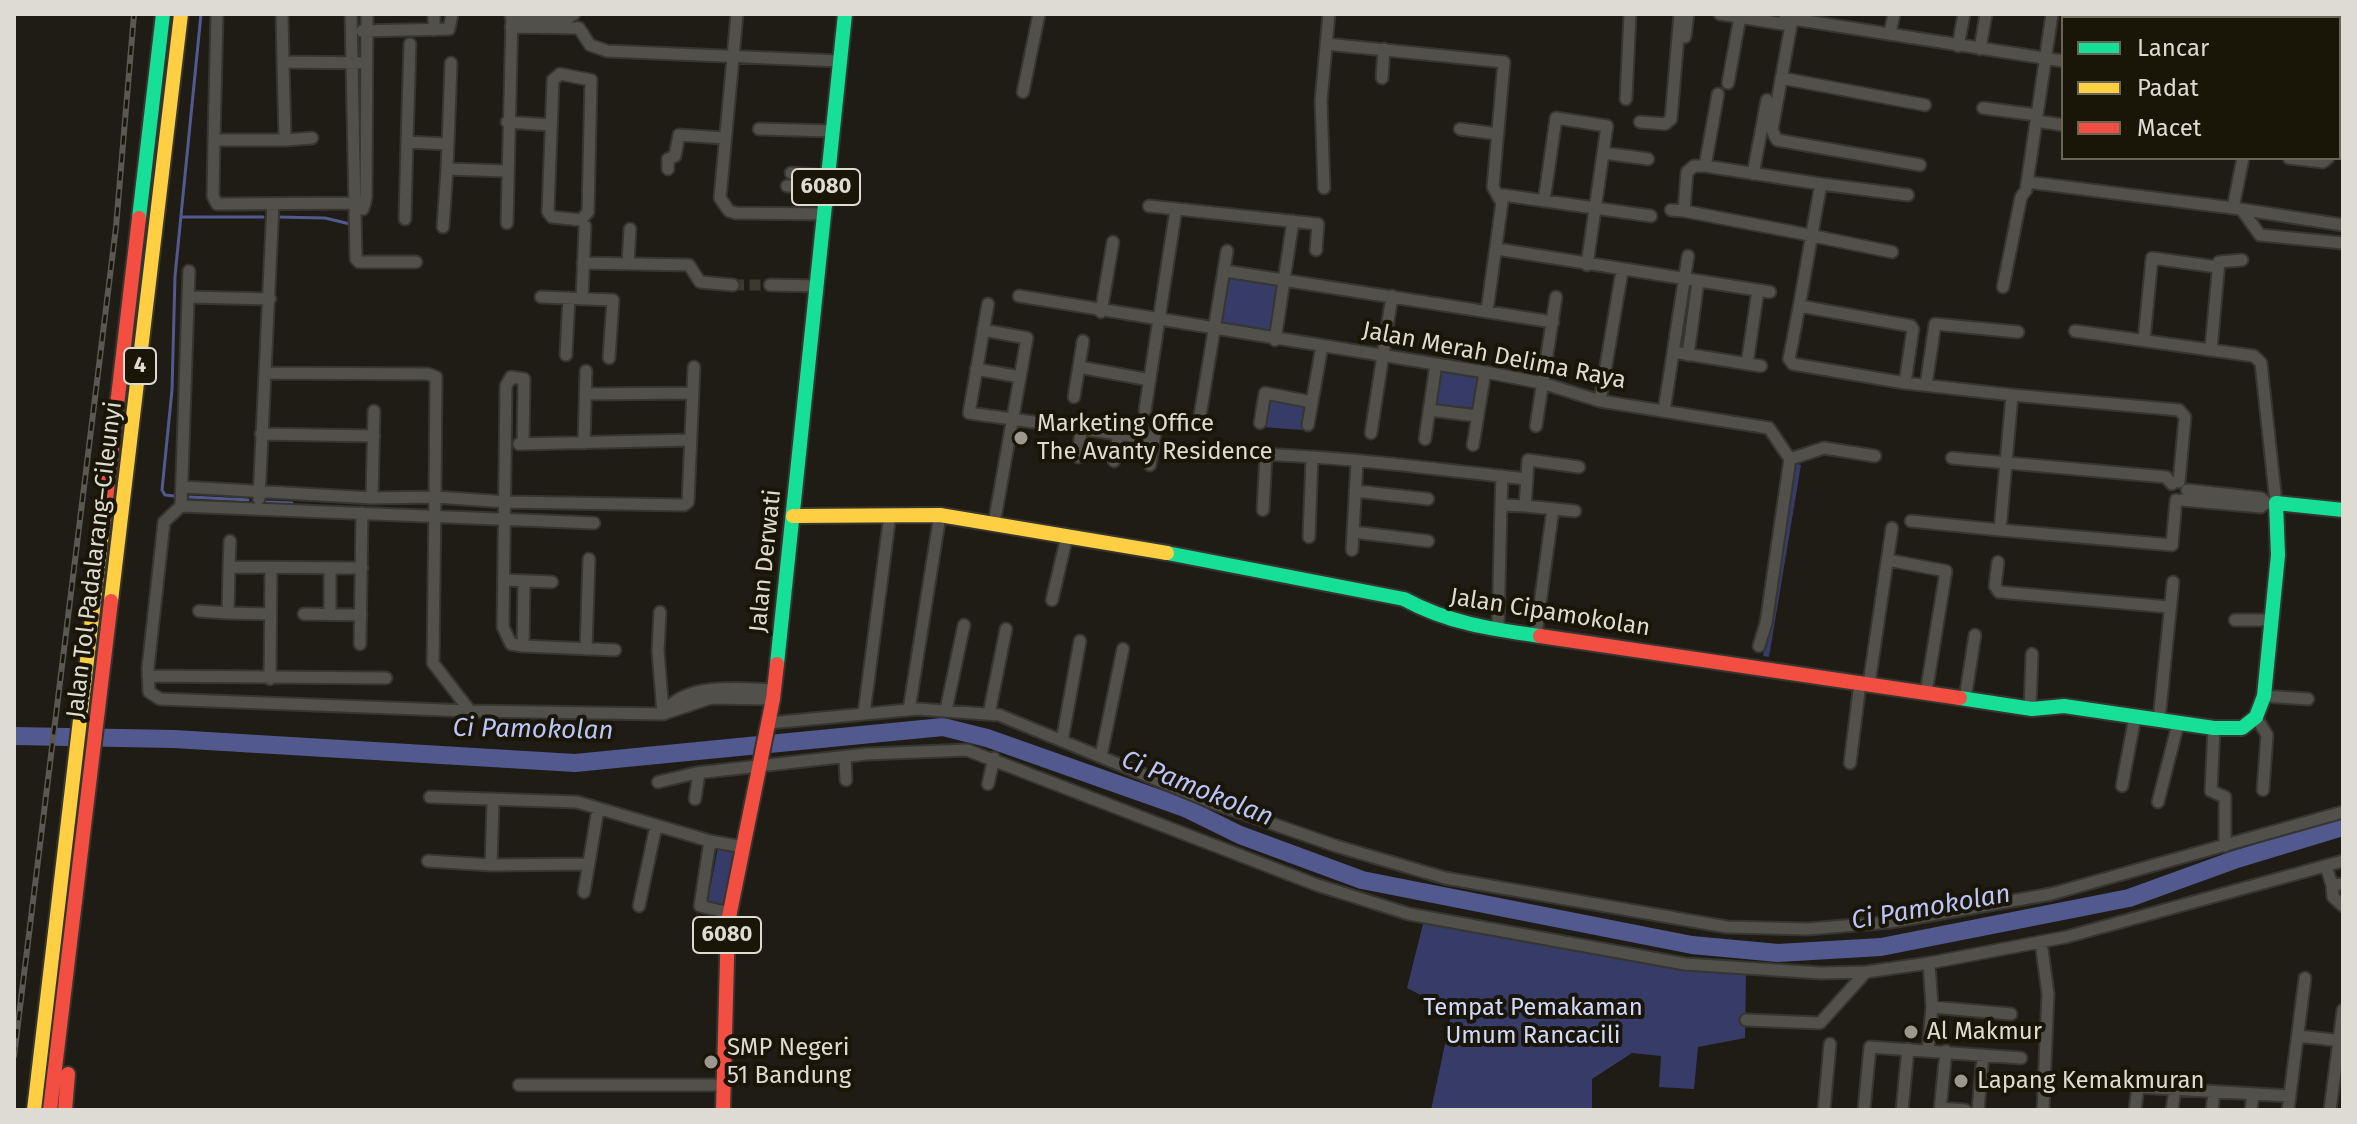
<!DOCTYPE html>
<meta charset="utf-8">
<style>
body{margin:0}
#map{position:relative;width:2357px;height:1124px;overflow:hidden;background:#1e1c14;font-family:"Fira Sans",sans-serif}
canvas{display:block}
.frame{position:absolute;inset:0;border:16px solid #dedbd2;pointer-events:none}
.legend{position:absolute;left:2061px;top:16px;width:280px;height:144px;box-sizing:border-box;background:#191507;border:2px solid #686458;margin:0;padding:10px 14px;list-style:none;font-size:24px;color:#dedbd2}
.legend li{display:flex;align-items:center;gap:16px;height:40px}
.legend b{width:40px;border:2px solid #686458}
</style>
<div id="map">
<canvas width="2357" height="1124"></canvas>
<div class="frame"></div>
<ul class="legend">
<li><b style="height:10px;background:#16e098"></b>Lancar</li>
<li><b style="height:10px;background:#ffcf43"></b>Padat</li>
<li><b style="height:10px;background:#f24e42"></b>Macet</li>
</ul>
</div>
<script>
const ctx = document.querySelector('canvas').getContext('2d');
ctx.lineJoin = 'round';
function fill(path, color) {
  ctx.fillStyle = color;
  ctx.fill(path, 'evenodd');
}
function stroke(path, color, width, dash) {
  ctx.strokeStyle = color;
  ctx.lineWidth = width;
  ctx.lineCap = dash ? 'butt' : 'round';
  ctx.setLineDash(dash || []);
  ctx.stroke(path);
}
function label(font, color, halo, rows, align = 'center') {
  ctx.font = font + ' "Fira Sans",sans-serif';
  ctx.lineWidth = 8;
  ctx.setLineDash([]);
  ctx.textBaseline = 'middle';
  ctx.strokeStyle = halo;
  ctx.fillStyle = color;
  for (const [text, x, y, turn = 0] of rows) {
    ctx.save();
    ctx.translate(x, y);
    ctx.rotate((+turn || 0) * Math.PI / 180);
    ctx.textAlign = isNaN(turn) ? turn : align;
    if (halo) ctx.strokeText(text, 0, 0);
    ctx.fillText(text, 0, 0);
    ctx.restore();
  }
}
const green = new Path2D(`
 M 1226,274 L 1281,282 L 1273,336 L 1217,328 Z
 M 1440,368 L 1482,375 L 1475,413 L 1434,406 Z
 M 1266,398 L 1307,405 L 1303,430 L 1261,427 Z
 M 1795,463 L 1801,465 L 1769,657 L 1763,656 Z
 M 718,847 L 734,850 L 723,908 L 707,905 Z
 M 1424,920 L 1746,970 L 1745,1038 L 1698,1047 L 1694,1089 L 1659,1087 L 1661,1056 L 1632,1053 L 1592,1079 L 1592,1110 L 1431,1110 L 1452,1011 L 1407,988 Z`);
const stream = new Path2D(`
 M 183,217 L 263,217
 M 277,217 L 325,218 L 350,224
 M 174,496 L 165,495 L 162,490 L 172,390 L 175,276 L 201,14
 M 190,497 L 248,500
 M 266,502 L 292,503`);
const river = new Path2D(`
 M 14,736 L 174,739 L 575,763 L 943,727 L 987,738 L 1185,808 L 1240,835 L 1362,880 L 1692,945 L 1778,953 L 1881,947 L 2129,898 L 2234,860 L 2343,827`);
const streetTunnel = new Path2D(`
 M 733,285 L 770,285`);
const street = new Path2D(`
 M 282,14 L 283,62
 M 351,14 L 356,259 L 359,262 L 416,262
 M 434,14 L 434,30
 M 737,14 L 720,198 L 729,211 L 736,213 L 823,214
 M 1720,14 L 1783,24 L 1793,19 L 2063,61
 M 511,17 L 566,19 L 574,14
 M 1785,18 L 1791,25 L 1772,130 L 1777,140 L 1920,165
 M 2102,18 L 2103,14
 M 2155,18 L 2156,14
 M 2250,18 L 2251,14
 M 2304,18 L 2304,14
 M 511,27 L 579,28 L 590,45 L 607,51 L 839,61
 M 362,31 L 449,29 L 452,14
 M 1890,33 L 1894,14
 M 2339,36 L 2343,37
 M 1685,37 L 1688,14
 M 1326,44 L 1504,62 L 1493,187 L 1502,203
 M 1958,46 L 1964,14
 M 1980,49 L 1986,14
 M 560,74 L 591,80 L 588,212 L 581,220 L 552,217 L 548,212 L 553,80 Z
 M 1382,78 L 1384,49
 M 1781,78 L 1925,105
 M 1728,83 L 1740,17
 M 1023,92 L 1039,14
 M 1626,99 L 1630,14
 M 1983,108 L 2037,115
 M 2036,121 L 2063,125
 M 507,122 L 550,125
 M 1640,122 L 1665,124 L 1671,119 L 1680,14
 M 759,129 L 832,131
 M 1460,129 L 1498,134
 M 214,140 L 217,14
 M 285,140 L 312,138
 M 407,142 L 410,44
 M 448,144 L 451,63
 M 1604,153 L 1648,159
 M 2243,158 L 2233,208 L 2343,225
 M 2289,158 L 2323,162 L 2328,158
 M 1705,166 L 1718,94
 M 668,169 L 668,159 L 675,156 L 679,135 L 725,138
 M 791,173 L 828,176
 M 1753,174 L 1767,100
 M 2027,182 L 2233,208
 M 1821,184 L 1908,195
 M 787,186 L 826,188
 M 1324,188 L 1321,101 L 1329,14
 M 1544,201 L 1556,118 L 1607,126 L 1587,265
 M 365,203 L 217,204 L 213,196 L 214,140 L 285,140 L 283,62 L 367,63
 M 1149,206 L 1318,224 L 1316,250
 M 363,209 L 366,197 L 367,14
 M 1671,210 L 1684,211
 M 2242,210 L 2260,235 L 2343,243
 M 405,219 L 407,142 L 448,144 L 447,169
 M 507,223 L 512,14
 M 443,227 L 447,169 L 506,171
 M 1497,249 L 1770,292
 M 1892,252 L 1794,232 L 1684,211 L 1687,172 L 1694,166 L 1705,166 L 1821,184 C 1810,242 1801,301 1789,359 L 1793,364 L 1905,383 L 2012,395 L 2000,530 L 1911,521
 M 583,263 L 689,265 L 700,282 L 733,285
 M 628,264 L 630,229
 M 1225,271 L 1553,322
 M 770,285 L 817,286
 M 2003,287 L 2021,197 L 2026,190 L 2052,14
 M 1019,296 L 1485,372 L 1542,383 L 1600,401 L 1769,428 L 1790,459 L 1766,623 L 1759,646
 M 189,297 L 270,299
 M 541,297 L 613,300 L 609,358
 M 582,299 L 585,226
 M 988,304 L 969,413 L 1154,439
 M 1800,306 L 1911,326 L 1913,329 L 1905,383
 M 1487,311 L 1503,195 L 1651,216
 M 1101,312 L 1113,242
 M 983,330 L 1027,338 L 994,524
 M 2075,331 L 2254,356 L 2261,363 L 2276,503 L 2266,503 L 2261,507 L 2182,500
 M 1275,340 L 1293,221
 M 2144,340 L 2152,258 L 2217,267
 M 2211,349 L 2219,262 L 2242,260
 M 1673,352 L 1761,366
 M 566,355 L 569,298
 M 1688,355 L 1698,281
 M 1747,364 L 1758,290
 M 1079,367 L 1150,380
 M 976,369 L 1020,377
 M 265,373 L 428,374 L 436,377 L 435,497 L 507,502 L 684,505 L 688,502 L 694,367
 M 1926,385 L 1935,324 L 2018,332
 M 585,394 L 692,393
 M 2012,395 L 2179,410 L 2185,417 L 2179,482
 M 1074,397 L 1083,341
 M 1600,401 L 1622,271
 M 1145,410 L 1176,209
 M 1429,410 L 1478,416
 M 1664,411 L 1688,256
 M 1200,416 L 1227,251
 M 1260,423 L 1265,393 L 1312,402
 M 1308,425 L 1322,346
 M 1536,426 L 1556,297
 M 1371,433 L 1392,296
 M 261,434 L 374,436
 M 1425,439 L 1436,364
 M 584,443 L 586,371
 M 519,444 L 690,440
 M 523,444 L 524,379 L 511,377 L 506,386 L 503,627 L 511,644 L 523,646
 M 1473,445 L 1485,372
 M 1250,454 C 1342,456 1435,469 1527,479 L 1525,506 L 1501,505 L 1502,476
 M 1078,457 L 1081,431
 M 1952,458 L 2166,477 L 2172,484
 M 1790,459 L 1824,448 L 1875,456
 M 1114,461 L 1119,433
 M 1150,465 L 1157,420
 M 1527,479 L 1528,460 L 1579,467
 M 183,487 L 372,498 L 435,497 L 433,663 L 470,711
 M 2187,490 L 2261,498 L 2266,503
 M 1355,491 L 1428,499
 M 372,498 L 374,411
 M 259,499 L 273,204
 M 181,506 L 189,271
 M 1525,506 L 1575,511
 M 1263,510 L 1266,454
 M 594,523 L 181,506 L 164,522 L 148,668 L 149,692 L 160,699 L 470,711 L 663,714 L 711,698 L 773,699
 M 2000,530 L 2172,545 L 2176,500
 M 1353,532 L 1428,541
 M 1309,537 L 1312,457
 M 230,541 L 229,567 L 362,568
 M 1352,550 L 1357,462
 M 1888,560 L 1946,571 L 1926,693
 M 1998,562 L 1995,586 L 1999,592 L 2169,607
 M 229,567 L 228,613 L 269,614
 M 505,580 L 552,582
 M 524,581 L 523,646 L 615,650
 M 1052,600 L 1067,536
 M 199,611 L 228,613
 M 660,612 L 658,651 L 663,713
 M 304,614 L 361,615
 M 330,614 L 330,569
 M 2235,620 L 2272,620
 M 1498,628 L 1501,505
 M 1536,633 L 1553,509
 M 360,644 L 362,513
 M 586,649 L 589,559
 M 148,676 L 386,678
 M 270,679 L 271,568
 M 1869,684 L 1892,528
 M 2264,696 L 2308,699
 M 1965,699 L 1975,635
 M 2030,709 L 2032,654
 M 909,710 L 940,515
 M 946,710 L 964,625
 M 864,713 L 890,515
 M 663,714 C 685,681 740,689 774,690
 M 989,714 L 1006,629
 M 2256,717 L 2267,735 L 2263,790
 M 2159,720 L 2173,582
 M 769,723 L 918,709 L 999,715 L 1213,803 L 1336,846 L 1445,878 L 1727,927 L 1808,929 L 1891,922 L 2051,894 L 2343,812
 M 2214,728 L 2211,791 L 2225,797 L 2225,846
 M 1062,741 L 1080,641
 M 1101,756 L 1123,649
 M 845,757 L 846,780
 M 1850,763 L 1860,683
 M 658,782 L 696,773 L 867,754 L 967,750 L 1317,885 L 1409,914 L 1685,964 L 1821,973 L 1866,972 L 1929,963 L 2066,937 L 2343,861
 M 988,784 L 994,758
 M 2122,786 L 2135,717
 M 430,797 L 577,802 L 710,841 L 743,847
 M 695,799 L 699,773
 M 493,802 L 491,865 L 587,864
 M 2158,802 L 2178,724
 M 710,841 L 700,906 L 730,913
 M 428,861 L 491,865
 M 2326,866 L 2332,885 L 2343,884
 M 2332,885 L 2333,897 L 2343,906
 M 584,892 L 598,809
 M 639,906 L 656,826
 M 2041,942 L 2048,994 L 2043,1110
 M 1932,1007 L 2011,1014
 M 1746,1020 L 1820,1023 L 1866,972
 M 2298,1036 L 2343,1041
 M 1928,1050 L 1932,1007 L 1929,963
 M 519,1085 L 724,1085
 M 1941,1108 L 1965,1110
 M 1824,1110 L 1830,1044
 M 1864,1110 L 1870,1047 L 2021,1058
 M 1902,1110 L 1908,1049
 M 1940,1110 L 1946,1051
 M 1978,1110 L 1983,1055
 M 2135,1110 L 2138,1087 L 2290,1096
 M 2172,1110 L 2175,1089
 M 2212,1110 L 2214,1092
 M 2251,1110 L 2253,1094
 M 2288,1110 L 2305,978
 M 2330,1110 L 2343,1010`);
const fast = new Path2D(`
 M 139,218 L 163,14
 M 1167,553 L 1404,599 C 1448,623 1491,629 1540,636
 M 777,664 L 845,14
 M 1960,698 L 2032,709 L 2064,706 L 2214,728 L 2242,728 L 2256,717 L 2264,696 L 2278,555 L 2276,503 L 2343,510`);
const slow = new Path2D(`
 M 793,516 L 940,515 L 1167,553
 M 111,601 L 181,14
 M 34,1110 L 102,533`);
const jam = new Path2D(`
 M 102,533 L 139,218
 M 1540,636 L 1960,698
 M 50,1110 L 111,601
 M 65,1110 L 68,1074
 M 723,1110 L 728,922 L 773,699 L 777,664`);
const rail = new Path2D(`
 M 14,1056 L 116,227 L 134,14`);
const markers = [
 [1021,438,8,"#9b9890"],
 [1911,1032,8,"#9b9890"],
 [711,1062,8,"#9b9890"],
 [1961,1081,8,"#9b9890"]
];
const shields = [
 [826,187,68],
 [140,366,32],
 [727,935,68]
];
const shieldNames = [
 ["6080",826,187],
 ["4",140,366],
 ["6080",727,935]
];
const streetNames = [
 ["Jalan Merah Delima Raya",1494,356,11],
 ["Jalan Tol Padalarang–Cileunyi",95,560,-83],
 ["Jalan Derwati",766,561,-84],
 ["Jalan Cipamokolan",1550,613,9]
];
const poiNames = [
 ["Marketing Office",1037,424],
 ["The Avanty Residence",1037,452],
 ["Al Makmur",1927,1032],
 ["SMP Negeri",727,1048],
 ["51 Bandung",727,1076],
 ["Lapang Kemakmuran",1977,1081]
];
const parkNames = [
 ["Tempat Pemakaman",1533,1008],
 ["Umum Rancacili",1533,1036]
];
const waterNames = [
 ["Ci Pamokolan",533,730,1],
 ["Ci Pamokolan",1197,789,22],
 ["Ci Pamokolan",1931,908,-10]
];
fill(green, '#363b68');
stroke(stream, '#52598f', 3);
stroke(river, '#52598f', 18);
stroke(streetTunnel, '#3b3930', 11, [11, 5.5]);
stroke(street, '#37352f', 15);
stroke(fast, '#37352f', 18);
stroke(slow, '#37352f', 18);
stroke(jam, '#37352f', 18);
stroke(street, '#52504b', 11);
stroke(fast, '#16e098', 14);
stroke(slow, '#ffcf43', 14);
stroke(jam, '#f24e42', 14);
stroke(rail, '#5a5853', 6);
stroke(rail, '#191507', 3, [9]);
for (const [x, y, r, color] of markers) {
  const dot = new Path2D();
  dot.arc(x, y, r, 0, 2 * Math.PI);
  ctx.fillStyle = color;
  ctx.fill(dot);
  stroke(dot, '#191507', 3);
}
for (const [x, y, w] of shields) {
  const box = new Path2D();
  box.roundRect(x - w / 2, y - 18, w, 36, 6);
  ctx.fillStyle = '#191507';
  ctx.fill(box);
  stroke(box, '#dedbd2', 2);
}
label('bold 22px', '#dedbd2', null, shieldNames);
label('24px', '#dedbd2', '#191507', streetNames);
label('24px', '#dedbd2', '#191507', poiNames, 'left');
label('24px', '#d2d9fe', '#191507', parkNames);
label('italic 26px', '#bcc5fb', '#191507', waterNames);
</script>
